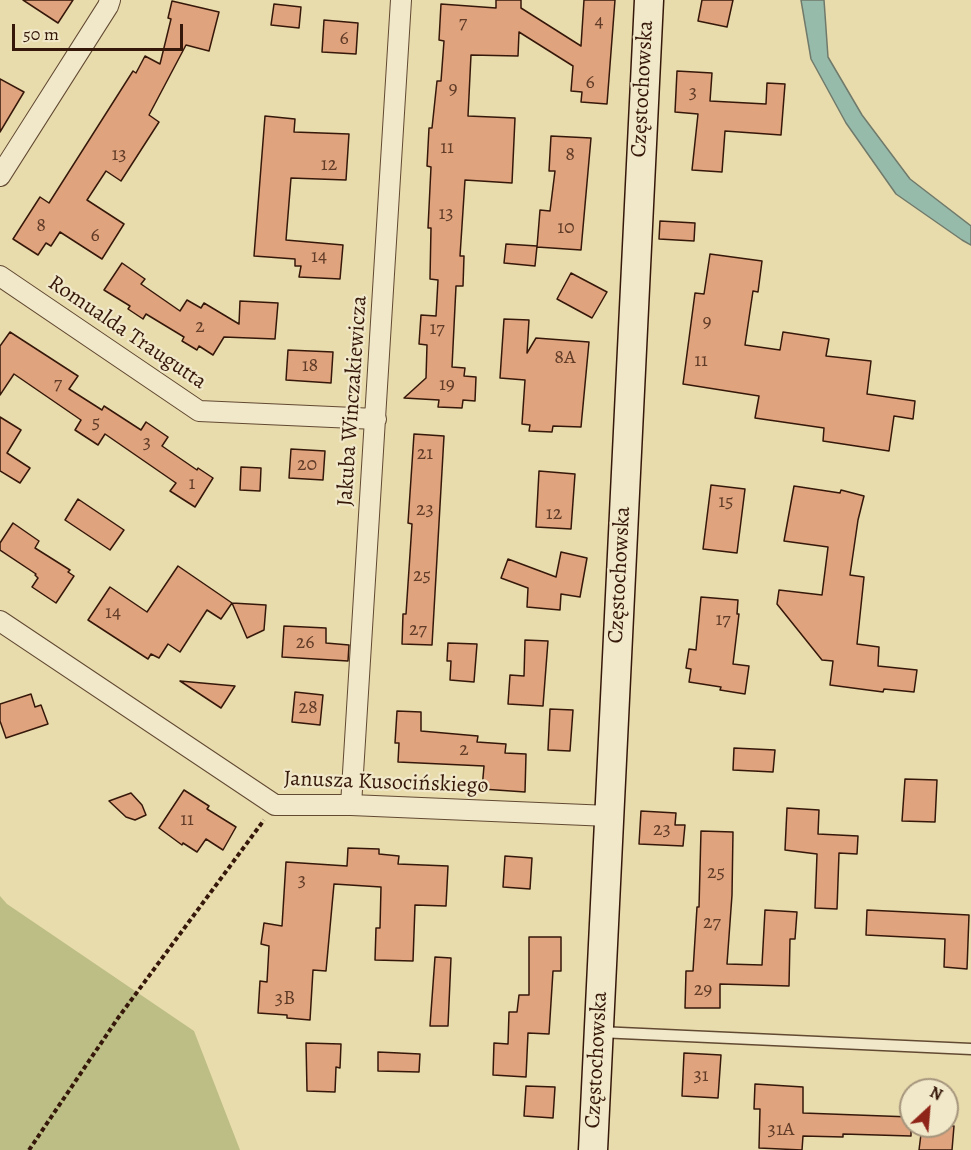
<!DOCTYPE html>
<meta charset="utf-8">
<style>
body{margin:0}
#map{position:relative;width:971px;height:1150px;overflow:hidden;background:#e8dbac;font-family:Alegreya,serif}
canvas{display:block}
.north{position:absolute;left:899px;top:1078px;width:60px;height:60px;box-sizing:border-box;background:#f0e8c9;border:2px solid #a6957d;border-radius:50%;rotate:26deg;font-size:16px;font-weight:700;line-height:24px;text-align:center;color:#36180a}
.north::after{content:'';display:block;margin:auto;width:21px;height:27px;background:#8f2418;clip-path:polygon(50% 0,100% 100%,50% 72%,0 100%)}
.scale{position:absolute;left:12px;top:24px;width:171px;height:27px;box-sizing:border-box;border:3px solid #36180a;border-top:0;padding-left:8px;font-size:18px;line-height:21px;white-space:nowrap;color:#36180a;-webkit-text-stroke:4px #f0e8c9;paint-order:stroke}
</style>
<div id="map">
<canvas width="971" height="1150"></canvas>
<div class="north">N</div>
<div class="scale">50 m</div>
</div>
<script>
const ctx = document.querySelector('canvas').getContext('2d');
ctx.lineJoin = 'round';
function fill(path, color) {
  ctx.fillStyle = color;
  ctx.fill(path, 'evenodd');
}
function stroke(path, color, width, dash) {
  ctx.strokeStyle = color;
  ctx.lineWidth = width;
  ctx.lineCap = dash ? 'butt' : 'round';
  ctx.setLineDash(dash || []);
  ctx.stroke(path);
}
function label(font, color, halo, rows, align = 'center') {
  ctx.font = font + ' Alegreya,serif';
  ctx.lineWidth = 4.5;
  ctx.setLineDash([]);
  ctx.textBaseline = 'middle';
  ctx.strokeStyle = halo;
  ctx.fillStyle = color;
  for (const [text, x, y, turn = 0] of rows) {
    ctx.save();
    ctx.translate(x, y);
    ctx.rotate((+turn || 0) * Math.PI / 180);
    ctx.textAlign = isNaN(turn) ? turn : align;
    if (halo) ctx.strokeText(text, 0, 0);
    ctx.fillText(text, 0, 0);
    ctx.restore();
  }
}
const green = new Path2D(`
 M 0,896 L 7,904 L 194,1031 L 240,1150 L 0,1150 Z`);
const water = new Path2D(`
 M 801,0 L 824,0 L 828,57 L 862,115 L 910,179 L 971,226 L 971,245 L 962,240 L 896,194 L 846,123 L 811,59 Z`);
const building = new Path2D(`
 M 23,0 L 73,0 L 58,23 Z
 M 496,0 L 521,0 L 521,8 L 581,46 L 584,0 L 615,0 L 607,104 L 581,102 L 582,92 L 571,91 L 573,66 L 519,32 L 518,56 L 471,55 L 468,116 L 515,118 L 512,183 L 465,180 L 460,256 L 464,256 L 463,286 L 456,286 L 452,367 L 465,368 L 464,376 L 476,377 L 475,401 L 463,400 L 462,408 L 438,407 L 439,400 L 404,398 L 426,378 L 427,345 L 419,344 L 421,315 L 436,316 L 438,280 L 430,279 L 431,228 L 428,228 L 431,167 L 427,166 L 429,128 L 432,128 L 437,81 L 441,81 L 444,41 L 439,40 L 441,4 L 496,8 Z
 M 702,0 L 733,0 L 727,27 L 698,21 Z
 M 172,1 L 219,12 L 209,51 L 186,45 L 149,115 L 159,122 L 121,181 L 106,171 L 87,200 L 124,224 L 102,259 L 60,232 L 51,246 L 46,243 L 38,255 L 13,239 L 40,197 L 49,203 L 133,71 L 136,73 L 145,56 L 160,64 L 171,19 L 168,18 Z
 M 274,4 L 301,7 L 299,28 L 271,25 Z
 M 324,20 L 358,23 L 356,54 L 322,52 Z
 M 677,71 L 712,73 L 710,101 L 766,104 L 767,83 L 785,84 L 781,135 L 725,131 L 722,172 L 692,170 L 698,114 L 675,112 Z
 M 0,79 L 24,92 L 0,132 Z
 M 265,116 L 295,119 L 294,132 L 349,134 L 346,180 L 291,178 L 286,240 L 343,245 L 340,279 L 299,277 L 301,266 L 295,266 L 295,259 L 254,256 Z
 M 551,136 L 591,138 L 581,250 L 537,247 L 540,210 L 550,211 L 555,171 L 549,171 Z
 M 660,221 L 695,223 L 694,241 L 659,239 Z
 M 506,244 L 537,246 L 535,266 L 504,263 Z
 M 710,254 L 762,261 L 758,292 L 753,291 L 745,345 L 780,350 L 783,332 L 829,339 L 826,356 L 871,361 L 867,394 L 915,401 L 913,419 L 894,416 L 889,451 L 823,441 L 824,428 L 755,418 L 759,396 L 683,384 L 695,293 L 704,294 Z
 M 122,263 L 145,279 L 141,284 L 180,311 L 187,300 L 201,308 L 204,303 L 239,324 L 240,301 L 278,303 L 275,339 L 224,337 L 213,355 L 199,346 L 197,350 L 182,341 L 184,337 L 146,314 L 143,319 L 128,309 L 130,306 L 104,290 Z
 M 571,273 L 607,292 L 592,318 L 557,299 Z
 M 504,319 L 529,320 L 527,353 L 536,338 L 589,342 L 581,427 L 553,426 L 552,432 L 529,431 L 530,425 L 522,424 L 525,380 L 500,378 Z
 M 10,332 L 78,376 L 69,389 L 102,410 L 104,406 L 141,430 L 146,422 L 168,437 L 162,446 L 197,470 L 198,468 L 213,478 L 195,507 L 170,491 L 176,483 L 105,434 L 98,445 L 75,430 L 81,420 L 14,374 L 0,395 L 0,346 Z
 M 288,350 L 333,352 L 331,383 L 286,380 Z
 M 0,417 L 21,430 L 7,453 L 30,468 L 20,483 L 0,471 Z
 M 414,434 L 444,436 L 432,645 L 402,644 L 403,614 L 406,614 L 412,524 L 408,523 Z
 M 291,449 L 325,451 L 323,480 L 289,478 Z
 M 241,467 L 261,468 L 260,491 L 240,490 Z
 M 539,471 L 575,474 L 571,529 L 536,527 Z
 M 711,485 L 745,489 L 737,553 L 703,549 Z
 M 794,486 L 840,493 L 841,490 L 864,496 L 858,520 L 850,575 L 864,577 L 857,644 L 879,647 L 878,666 L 917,670 L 914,692 L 884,689 L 883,692 L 830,685 L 833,661 L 822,660 L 777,604 L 779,590 L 822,595 L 828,547 L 784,541 Z
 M 78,499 L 124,530 L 110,550 L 65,520 Z
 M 13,523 L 39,541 L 35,548 L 70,570 L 68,572 L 74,576 L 56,603 L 32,587 L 38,578 L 35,575 L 36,574 L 0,550 L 0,543 Z
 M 561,552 L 587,558 L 580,597 L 561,594 L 560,610 L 527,607 L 528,588 L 501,578 L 508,559 L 556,577 Z
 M 178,566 L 232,603 L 221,619 L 207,610 L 180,652 L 168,644 L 159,658 L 151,654 L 148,659 L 88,620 L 110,587 L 147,612 Z
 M 701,597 L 738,600 L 737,614 L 739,614 L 733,664 L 749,666 L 745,694 L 720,690 L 721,687 L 689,682 L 691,669 L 686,668 L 689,649 L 696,650 Z
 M 232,603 L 266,605 L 264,630 L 247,638 Z
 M 284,626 L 326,628 L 326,643 L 349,645 L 348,661 L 282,657 Z
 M 525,640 L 548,641 L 543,706 L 508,704 L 510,675 L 524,676 Z
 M 448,643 L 477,644 L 474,682 L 450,680 L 451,661 L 447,661 Z
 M 180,681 L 235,686 L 221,708 Z
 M 295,692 L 323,695 L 320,725 L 292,722 Z
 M 31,694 L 35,707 L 41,705 L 48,724 L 6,738 L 0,721 L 0,704 Z
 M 550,709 L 573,710 L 570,751 L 548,750 Z
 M 397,711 L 421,712 L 421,731 L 478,736 L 477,742 L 506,744 L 505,753 L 526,754 L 525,792 L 482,789 L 484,766 L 398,762 L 399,743 L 395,743 Z
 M 734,748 L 775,750 L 773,772 L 733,770 Z
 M 905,779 L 937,780 L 935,822 L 902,821 Z
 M 184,790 L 209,806 L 207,809 L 236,827 L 223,850 L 206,839 L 197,852 L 183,843 L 182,845 L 159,828 Z
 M 131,793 L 142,805 L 146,815 L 135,820 L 126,817 L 109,801 Z
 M 787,808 L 819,810 L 818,834 L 858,836 L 857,854 L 839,853 L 837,909 L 815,908 L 817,854 L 785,850 Z
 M 641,811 L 676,813 L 675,825 L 685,825 L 683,846 L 639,844 Z
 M 701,831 L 733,832 L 732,895 L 727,964 L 762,965 L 765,910 L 797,912 L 795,939 L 790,939 L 789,986 L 720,984 L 720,1008 L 685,1008 L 686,971 L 693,971 L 697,907 L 699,907 Z
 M 348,848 L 379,849 L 379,854 L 399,856 L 398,864 L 448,866 L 446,906 L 415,905 L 413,961 L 375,960 L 376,928 L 380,928 L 381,887 L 334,884 L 326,971 L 313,970 L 310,1020 L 287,1018 L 287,1015 L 258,1013 L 260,981 L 267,982 L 269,946 L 261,944 L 264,923 L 282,926 L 286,862 L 347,866 Z
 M 505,856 L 532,858 L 530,889 L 503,887 Z
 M 867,910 L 969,915 L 967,969 L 944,967 L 945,939 L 866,935 Z
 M 529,937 L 561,937 L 561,971 L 553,971 L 549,1034 L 528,1033 L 526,1077 L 493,1075 L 494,1043 L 508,1044 L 509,1012 L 517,1012 L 519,995 L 529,995 Z
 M 435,957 L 451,958 L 448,1026 L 430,1026 Z
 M 306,1043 L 341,1044 L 340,1068 L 336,1067 L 335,1092 L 307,1091 Z
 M 378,1052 L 420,1054 L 419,1072 L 378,1071 Z
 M 684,1053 L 721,1055 L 718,1098 L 682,1096 Z
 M 755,1084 L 803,1087 L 803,1113 L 911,1117 L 911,1136 L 843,1134 L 843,1137 L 803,1136 L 802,1150 L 759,1148 L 760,1109 L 754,1109 Z
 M 526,1086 L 555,1087 L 553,1118 L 524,1116 Z
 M 922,1126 L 954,1126 L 952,1150 L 919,1150 Z`);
const path = new Path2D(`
 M 29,1150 L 118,1018 L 264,820`);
const service = new Path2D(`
 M 599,1032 L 971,1049`);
const minor = new Path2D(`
 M 0,176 L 108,6 L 110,0
 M 0,276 L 199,411 L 376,419
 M 0,621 L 275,805 L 351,805 L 609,816
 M 351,805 L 401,0`);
const secondary = new Path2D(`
 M 593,1150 L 649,0`);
const numberNames = [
 ["4",599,22],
 ["7",463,23],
 ["6",344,39],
 ["6",590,83],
 ["9",453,89],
 ["3",693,93],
 ["11",447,148],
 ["13",119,155],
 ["8",570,155],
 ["12",329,165],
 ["13",446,214],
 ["8",41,226],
 ["10",566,228],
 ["6",95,236],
 ["14",319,257],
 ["9",707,322],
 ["2",200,327],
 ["17",437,329],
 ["8A",565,358],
 ["11",701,361],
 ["18",310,366],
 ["7",58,384],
 ["19",447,385],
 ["5",96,423],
 ["3",147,443],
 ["21",425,454],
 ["20",307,465],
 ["1",192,484],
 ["15",726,502],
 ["23",425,510],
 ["12",554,514],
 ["25",422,576],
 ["14",113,613],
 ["17",723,620],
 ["27",418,630],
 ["26",305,643],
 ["28",308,708],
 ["2",464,750],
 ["11",187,820],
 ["23",662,830],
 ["25",716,873],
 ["3",302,881],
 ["27",712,923],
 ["29",703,990],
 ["3B",285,999],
 ["31",701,1076],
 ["31A",781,1130]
];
const streetNames = [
 ["Częstochowska",643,89,-87],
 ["Romualda Traugutta",127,333,34],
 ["Jakuba Winczakiewicza",353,401,-86],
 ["Częstochowska",620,575,-87],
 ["Janusza Kusocińskiego",386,783,2],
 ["Częstochowska",597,1060,-87]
];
fill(green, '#bcbe85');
fill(water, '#97bbab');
stroke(water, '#707a6b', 1.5);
fill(building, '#dfa37d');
stroke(building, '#36180a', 1.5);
stroke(service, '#624932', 13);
stroke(minor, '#624932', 22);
stroke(secondary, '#36180a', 31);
stroke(path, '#36180a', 4, [4.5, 3]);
stroke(service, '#f0e8c9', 10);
stroke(minor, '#f0e8c9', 20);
stroke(secondary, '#f0e8c9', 28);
label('20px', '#603b27', null, numberNames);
label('22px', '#36180a', '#f0e8c9', streetNames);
</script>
